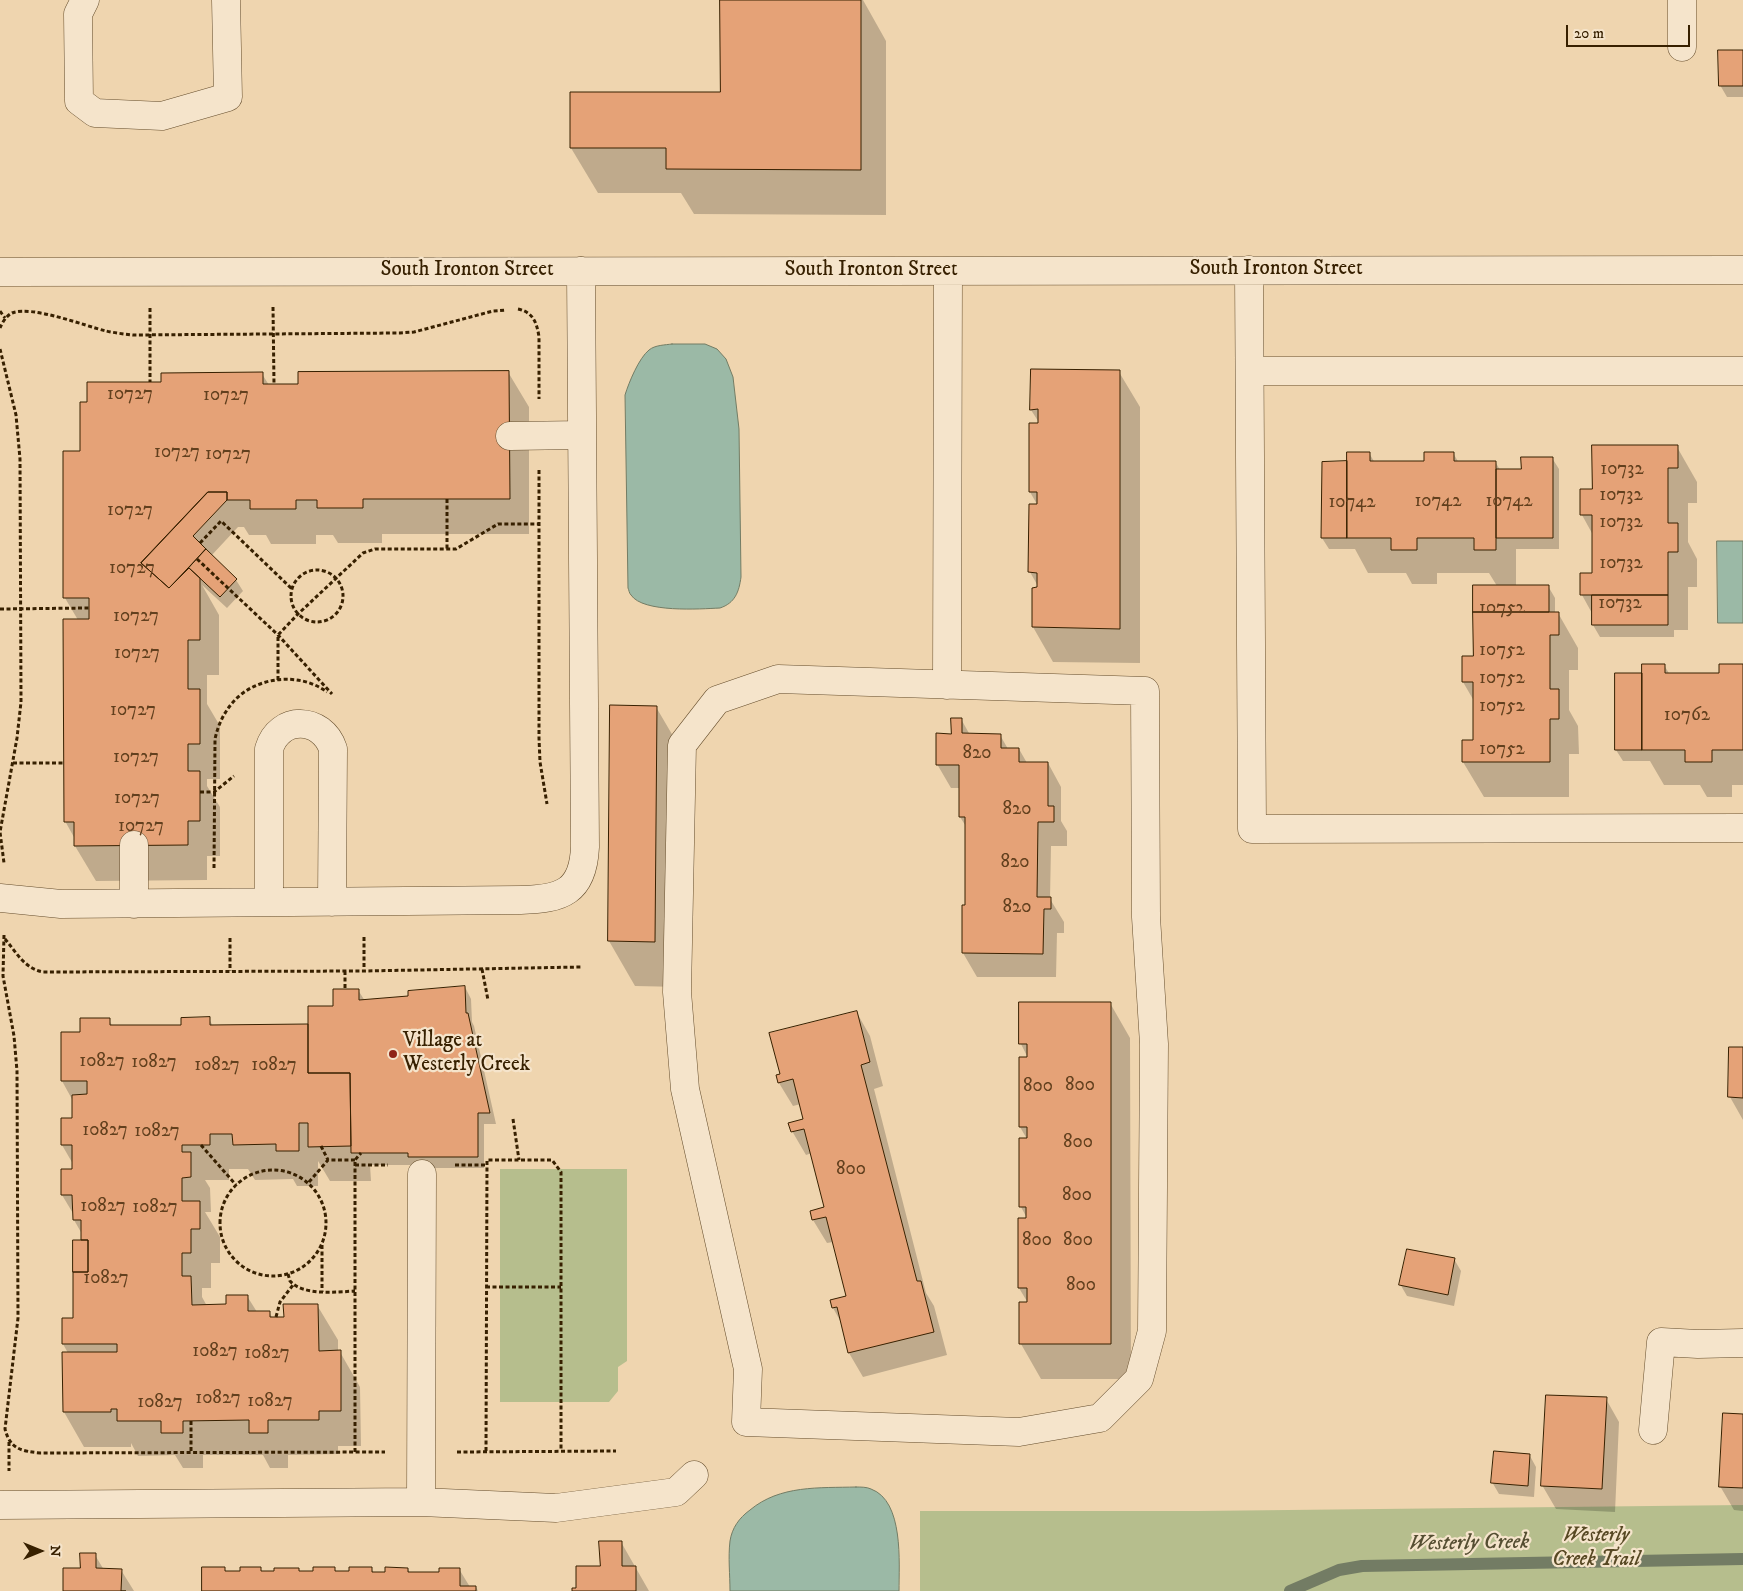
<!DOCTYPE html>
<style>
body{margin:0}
#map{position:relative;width:1743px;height:1591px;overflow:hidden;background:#efd5af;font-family:"IM FELL DW Pica",serif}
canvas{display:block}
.north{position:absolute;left:15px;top:1526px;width:50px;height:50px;-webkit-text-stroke:4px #f5e4cb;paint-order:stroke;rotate:90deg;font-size:14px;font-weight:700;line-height:20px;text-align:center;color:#372000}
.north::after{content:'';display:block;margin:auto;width:18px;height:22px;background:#372000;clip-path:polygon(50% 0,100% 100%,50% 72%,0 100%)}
.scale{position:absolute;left:1566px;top:25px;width:124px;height:22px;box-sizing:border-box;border:2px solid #372000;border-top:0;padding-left:6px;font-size:15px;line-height:18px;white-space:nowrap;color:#372000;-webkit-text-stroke:4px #f5e4cb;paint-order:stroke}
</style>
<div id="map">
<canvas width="1743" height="1591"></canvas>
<div class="north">N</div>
<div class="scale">20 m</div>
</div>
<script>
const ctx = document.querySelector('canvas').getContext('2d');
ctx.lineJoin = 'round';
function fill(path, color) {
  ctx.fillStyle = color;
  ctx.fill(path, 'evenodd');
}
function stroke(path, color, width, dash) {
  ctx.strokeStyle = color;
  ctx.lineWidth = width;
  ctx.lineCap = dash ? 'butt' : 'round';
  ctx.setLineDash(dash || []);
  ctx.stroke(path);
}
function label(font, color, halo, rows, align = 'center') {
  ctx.font = font + ' "IM FELL DW Pica",serif';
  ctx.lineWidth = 4.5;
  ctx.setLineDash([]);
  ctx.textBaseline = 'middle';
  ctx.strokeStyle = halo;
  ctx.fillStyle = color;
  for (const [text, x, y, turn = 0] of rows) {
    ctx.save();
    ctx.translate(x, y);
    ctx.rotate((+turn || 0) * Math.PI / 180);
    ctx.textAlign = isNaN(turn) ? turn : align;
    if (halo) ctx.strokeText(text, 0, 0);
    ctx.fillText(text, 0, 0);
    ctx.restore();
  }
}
const green = new Path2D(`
 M 500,1169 L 627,1169 L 627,1361 L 618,1367 L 618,1391 L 609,1402 L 500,1402 Z
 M 1743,1505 L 1743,1591 L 920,1591 L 920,1511 L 1198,1511 Z`);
const water = new Path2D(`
 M 672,344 L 705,344 L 717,349 L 726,359 L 733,377 L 739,429 L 741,577 C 739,592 735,603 720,608 C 700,609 643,613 631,595 C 629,593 629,590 628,588 L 625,395 C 629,382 639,358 649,350 C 655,345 665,345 672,344 Z
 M 1717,541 L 1743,541 L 1743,623 L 1718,623 Z
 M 856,1487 C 861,1487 867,1487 871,1489 C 904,1501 899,1563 899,1591 L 730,1591 C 730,1575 728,1557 730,1541 C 732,1528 739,1518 750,1510 C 780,1485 819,1488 856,1487 Z`);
const shadow = new Path2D(`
 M 721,0 L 863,0 L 886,41 L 886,215 L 694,214 L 681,193 L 598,193 L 571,148 L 721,93 Z
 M 1743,52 L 1743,97 L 1727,97 L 1720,85 Z
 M 508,372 L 529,407 L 529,534 L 382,534 L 382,543 L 338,543 L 333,535 L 316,535 L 316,544 L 271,544 L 266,535 L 249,535 L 244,527 L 238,527 L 211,556 L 236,580 L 243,591 L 227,608 L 202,585 L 219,615 L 219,675 L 207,675 L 207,704 L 220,726 L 220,779 L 207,779 L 207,786 L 220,807 L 220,856 L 207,856 L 207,880 L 96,881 L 75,846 L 75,839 L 65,821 L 78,620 L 65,598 L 81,452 L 88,403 L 162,383 L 262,374 L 269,385 L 299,385 Z
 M 1119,372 L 1140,407 L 1140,663 L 1053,662 L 1033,627 L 1033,589 L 1039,588 L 1030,572 L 1038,506 L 1030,492 L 1040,424 L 1031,410 Z
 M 1677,447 L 1697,482 L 1697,503 L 1688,503 L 1688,542 L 1697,559 L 1697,587 L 1688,587 L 1688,630 L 1674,630 L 1674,637 L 1600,637 L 1593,625 L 1593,615 L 1582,595 L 1593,574 L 1593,535 L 1582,515 L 1593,491 Z
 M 1369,453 L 1375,463 L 1425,463 L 1453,453 L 1459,463 L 1496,463 L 1500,470 L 1522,470 L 1552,458 L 1559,469 L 1559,549 L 1516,549 L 1516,586 L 1548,586 L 1555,598 L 1555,613 L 1558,613 L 1578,648 L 1578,670 L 1569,670 L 1569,710 L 1578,726 L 1579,754 L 1569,754 L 1569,797 L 1484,797 L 1463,762 L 1474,741 L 1474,701 L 1463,682 L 1463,657 L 1474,657 L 1497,586 L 1489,573 L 1437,573 L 1437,584 L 1412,584 L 1406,573 L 1368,573 L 1355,549 L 1329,549 L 1322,538 L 1348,463 Z
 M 1664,665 L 1670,675 L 1720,675 L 1743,665 L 1743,785 L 1732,785 L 1732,797 L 1707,797 L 1700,785 L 1664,785 L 1650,761 L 1623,761 L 1616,750 L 1643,675 Z
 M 656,707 L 683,753 L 681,987 L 635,986 L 609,941 Z
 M 961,719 L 970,735 L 1000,735 L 1008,749 L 1019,749 L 1027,763 L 1048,763 L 1061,787 L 1061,821 L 1067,831 L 1067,846 L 1051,846 L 1050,899 L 1064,922 L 1064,933 L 1057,933 L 1056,977 L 977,977 L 963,953 L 963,906 L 967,906 L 967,828 L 960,817 L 960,788 L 951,788 L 937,764 Z
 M 465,987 L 471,999 L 472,1022 L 474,1026 L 496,1124 L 484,1124 L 484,1168 L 416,1168 L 414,1165 L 370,1165 L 371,1181 L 330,1181 L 318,1161 L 318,1186 L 297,1186 L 293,1179 L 255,1180 L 248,1169 L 229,1169 L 229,1180 L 205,1180 L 210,1188 L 211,1212 L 205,1212 L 220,1237 L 220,1263 L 211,1263 L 211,1288 L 202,1288 L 202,1297 L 207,1306 L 228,1305 L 247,1296 L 257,1312 L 269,1312 L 273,1319 L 285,1319 L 317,1305 L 338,1340 L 338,1352 L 340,1352 L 360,1387 L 361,1446 L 338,1446 L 338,1454 L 288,1455 L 288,1468 L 270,1468 L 263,1455 L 203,1455 L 203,1468 L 183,1468 L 175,1455 L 138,1456 L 131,1443 L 131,1447 L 84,1447 L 64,1412 L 68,1353 L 63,1344 L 63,1320 L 74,1320 L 83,1241 L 82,1234 L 74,1220 L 74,1215 L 62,1195 L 73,1170 L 73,1164 L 62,1145 L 62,1120 L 73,1120 L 73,1101 L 62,1081 L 81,1033 L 109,1020 L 113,1027 L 182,1027 L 209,1019 L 213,1026 L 307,1026 L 358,990 L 365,1001 L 410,997 Z
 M 1110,1003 L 1130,1038 L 1131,1379 L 1041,1379 L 1021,1344 L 1028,1303 L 1019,1288 L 1028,1220 L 1021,1207 L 1027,1139 L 1020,1127 L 1028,1058 L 1021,1044 Z
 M 857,1013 L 870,1036 L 883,1086 L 874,1089 L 926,1293 L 934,1306 L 947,1355 L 863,1377 L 849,1353 L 842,1324 L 833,1308 L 831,1301 L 848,1297 L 833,1242 L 827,1243 L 813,1220 L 826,1208 L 812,1153 L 806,1155 L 792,1131 L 805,1120 L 801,1104 L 793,1106 L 779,1083 L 781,1074 Z
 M 1743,1048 L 1743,1120 L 1730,1097 Z
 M 1454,1259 L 1461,1271 L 1454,1306 L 1407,1296 L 1400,1284 Z
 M 1606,1399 L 1619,1422 L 1615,1512 L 1556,1509 L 1542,1485 Z
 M 1743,1415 L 1743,1511 L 1734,1510 L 1720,1486 Z
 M 1530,1456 L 1536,1467 L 1534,1497 L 1499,1494 L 1492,1482 Z
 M 621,1542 L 649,1591 L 573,1591 L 578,1590 L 601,1567 Z
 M 95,1555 L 104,1570 L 121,1570 L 134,1591 L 64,1591 Z
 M 224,1568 L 227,1573 L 260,1568 L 263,1573 L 298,1569 L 300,1573 L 314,1573 L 334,1568 L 337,1573 L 371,1568 L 374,1573 L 386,1573 L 408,1569 L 410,1573 L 440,1573 L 459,1569 L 470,1587 L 476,1587 L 478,1591 L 203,1591 Z`);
const stream = new Path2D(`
 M 1290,1591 L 1339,1570 L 1362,1566 L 1743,1559`);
const building = new Path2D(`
 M 720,0 L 861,0 L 861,170 L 666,169 L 666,148 L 570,148 L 570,92 L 720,92 Z
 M 1718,50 L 1743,50 L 1743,86 L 1719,86 Z
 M 1031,369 L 1120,370 L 1120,629 L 1032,627 L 1032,588 L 1037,587 L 1037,573 L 1028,572 L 1029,504 L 1037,504 L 1037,492 L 1029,492 L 1029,423 L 1038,423 L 1038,409 L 1030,410 Z
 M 509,371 L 510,499 L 363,499 L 363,508 L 317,508 L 317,500 L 296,500 L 296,509 L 250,509 L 250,500 L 227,500 L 227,492 L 208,492 L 141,563 L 169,588 L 189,568 L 200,578 L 200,640 L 188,640 L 188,689 L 200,689 L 200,744 L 188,744 L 188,771 L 200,771 L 200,821 L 188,821 L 188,845 L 74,846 L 74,822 L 64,822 L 63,619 L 89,619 L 89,598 L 63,598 L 63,451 L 80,451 L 80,402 L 87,402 L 87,382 L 161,382 L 161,373 L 263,372 L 263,384 L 298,384 L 298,372 Z
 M 1592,445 L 1678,445 L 1678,468 L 1668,468 L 1668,523 L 1678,523 L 1678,552 L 1668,552 L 1668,595 L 1580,595 L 1580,573 L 1592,573 L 1592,515 L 1580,515 L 1580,489 L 1592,489 Z
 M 1347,452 L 1370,452 L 1370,461 L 1424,461 L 1424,452 L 1454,452 L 1454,461 L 1496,461 L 1496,550 L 1474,550 L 1474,538 L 1417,538 L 1417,550 L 1391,550 L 1391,538 L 1347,538 Z
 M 1521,457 L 1553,457 L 1553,538 L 1496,538 L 1496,469 L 1521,469 Z
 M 1347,461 L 1347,538 L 1321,538 L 1322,462 Z
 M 208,492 L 227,492 L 227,500 L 193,536 L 206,549 L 169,588 L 141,563 Z
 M 206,549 L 237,579 L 220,597 L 189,568 Z
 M 1473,585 L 1549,585 L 1549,612 L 1473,612 Z
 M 1592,595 L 1668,595 L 1668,625 L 1592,625 Z
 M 1473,612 L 1559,612 L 1559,635 L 1550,635 L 1550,689 L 1559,689 L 1559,719 L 1550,719 L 1550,762 L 1462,762 L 1462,740 L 1473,740 L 1473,682 L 1462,682 L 1462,656 L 1473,656 Z
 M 1642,664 L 1665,664 L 1665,673 L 1719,673 L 1719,664 L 1743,664 L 1743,750 L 1712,750 L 1712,762 L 1685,762 L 1685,750 L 1642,750 Z
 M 1615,673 L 1642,673 L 1642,750 L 1615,750 Z
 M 610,705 L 657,706 L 655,942 L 608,941 Z
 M 951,718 L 962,718 L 962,733 L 1001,734 L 1001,748 L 1019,748 L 1019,762 L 1048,762 L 1048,806 L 1054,806 L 1054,822 L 1038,822 L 1037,897 L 1051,897 L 1051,909 L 1044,909 L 1043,954 L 962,953 L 962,905 L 965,905 L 965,817 L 959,817 L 959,765 L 936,765 L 936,733 L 951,734 Z
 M 465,986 L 466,1013 L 468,1013 L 490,1113 L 478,1113 L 478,1157 L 408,1157 L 408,1153 L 351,1153 L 350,1073 L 308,1073 L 308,1006 L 333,1006 L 333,989 L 359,989 L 359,1000 L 408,996 L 408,991 Z
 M 1019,1002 L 1111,1002 L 1111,1344 L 1019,1344 L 1019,1302 L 1027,1302 L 1027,1288 L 1018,1288 L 1018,1218 L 1026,1218 L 1026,1207 L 1019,1207 L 1019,1138 L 1027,1138 L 1027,1127 L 1019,1127 L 1019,1057 L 1027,1057 L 1027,1044 L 1019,1044 Z
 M 857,1011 L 870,1062 L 861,1065 L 917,1281 L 921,1281 L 934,1332 L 848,1353 L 837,1307 L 832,1308 L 830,1300 L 846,1296 L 826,1217 L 812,1220 L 810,1211 L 824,1207 L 804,1129 L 791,1132 L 788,1123 L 803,1119 L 793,1079 L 778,1083 L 776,1075 L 780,1074 L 769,1033 Z
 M 210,1017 L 210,1025 L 308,1024 L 308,1073 L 350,1073 L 351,1146 L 308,1147 L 308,1123 L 299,1123 L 299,1151 L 276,1151 L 276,1144 L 233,1145 L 232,1134 L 210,1134 L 210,1145 L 182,1145 L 182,1152 L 191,1152 L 191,1177 L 182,1178 L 182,1201 L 200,1201 L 200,1229 L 191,1229 L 191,1253 L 182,1253 L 182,1276 L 191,1276 L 192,1305 L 226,1304 L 226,1295 L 248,1295 L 248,1311 L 270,1311 L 270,1317 L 284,1317 L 283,1304 L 318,1304 L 319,1351 L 341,1350 L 341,1411 L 319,1411 L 319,1420 L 268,1420 L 268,1433 L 249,1433 L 249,1420 L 183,1421 L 183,1433 L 161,1433 L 161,1421 L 117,1421 L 117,1409 L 111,1409 L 111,1412 L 63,1412 L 62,1352 L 117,1352 L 117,1344 L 62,1344 L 62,1318 L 73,1318 L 73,1272 L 88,1272 L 88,1240 L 81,1240 L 81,1220 L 73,1220 L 72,1195 L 61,1195 L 61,1169 L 72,1169 L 72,1145 L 61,1145 L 61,1118 L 72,1118 L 72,1095 L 87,1094 L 87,1081 L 61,1081 L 61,1032 L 80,1032 L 80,1018 L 110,1018 L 110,1025 L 181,1025 L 181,1018 Z
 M 1729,1047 L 1743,1047 L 1743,1098 L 1728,1097 Z
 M 73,1240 L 88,1240 L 88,1272 L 73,1272 Z
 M 1407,1249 L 1455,1258 L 1448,1295 L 1399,1285 Z
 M 1546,1395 L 1607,1397 L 1602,1489 L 1541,1486 Z
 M 1723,1413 L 1743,1414 L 1743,1488 L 1719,1487 Z
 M 1494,1451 L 1530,1454 L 1528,1486 L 1491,1483 Z
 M 599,1541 L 622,1541 L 622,1566 L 636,1566 L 636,1591 L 572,1591 L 572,1588 L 576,1588 L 576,1566 L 600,1566 Z
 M 80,1553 L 96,1553 L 96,1568 L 122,1569 L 121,1591 L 126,1591 L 63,1591 L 63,1568 L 80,1568 Z
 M 202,1567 L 225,1567 L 225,1571 L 240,1571 L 240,1567 L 261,1567 L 261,1571 L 274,1571 L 274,1568 L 299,1568 L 299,1571 L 313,1571 L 313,1567 L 335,1567 L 335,1571 L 349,1571 L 349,1567 L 372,1567 L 372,1572 L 385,1572 L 385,1567 L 408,1568 L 408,1572 L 439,1572 L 439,1568 L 460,1568 L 460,1586 L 476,1586 L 476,1591 L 202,1591 Z`);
const path = new Path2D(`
 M 273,307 L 274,384
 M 150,308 L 150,382
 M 518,309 C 533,312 537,323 539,337 L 539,399
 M 0,311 L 5,318
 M 0,328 C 2,323 6,316 12,313 C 32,305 85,326 106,331 C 115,333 124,334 133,335 L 400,333 L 414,332 L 493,311 L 506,310
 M 0,349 L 16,415 L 20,459 L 21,702 L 17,738 L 0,832 L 4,863
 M 539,470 L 539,738 L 540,762 L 547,804
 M 447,499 L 447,549
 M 200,543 L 221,521 L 292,589
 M 197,559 L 278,635 L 332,694
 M291 596a26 26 0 1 1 52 0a26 26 0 1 1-52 0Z
 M 0,609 L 89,608
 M 278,680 L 278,635 L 298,614 L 363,553 L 375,549 L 456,549 L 498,524 L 539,524
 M 13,763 L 63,763
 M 200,792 L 214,792 L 234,776
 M 214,868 L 215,739 C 218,725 224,712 234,701 C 257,676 300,672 327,692
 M 4,935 L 3,976 L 14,1036 L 17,1071 L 18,1318 L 5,1429 C 10,1449 21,1451 40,1453 L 385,1452
 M 364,937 L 364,971
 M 230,938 L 230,971
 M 5,939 C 16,952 25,969 43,972 L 364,971 L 581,967
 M 482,969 L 488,1000
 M 345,971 L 345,989
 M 513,1119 L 519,1160
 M 201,1145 L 236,1185
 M 321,1146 L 328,1160
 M 355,1165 L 388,1165
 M 455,1165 L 487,1165
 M220 1223a53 53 0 1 1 106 0a53 53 0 1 1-106 0Z
 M 309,1182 L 328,1160 L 355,1160
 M 322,1245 L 322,1292
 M 288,1274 L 290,1281 C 303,1296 337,1292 355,1291
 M 486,1287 L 561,1287
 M 276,1317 L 280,1302 L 293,1285
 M 191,1421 L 191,1452
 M 9,1442 L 9,1471
 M 486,1451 L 487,1160 L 552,1160 L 561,1172 L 561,1451
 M 355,1452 L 355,1160 L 361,1153
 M 457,1452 L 616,1451`);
const minor = new Path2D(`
 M 85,0 L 78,14 L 79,101 L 95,113 L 162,116 L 228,97 L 226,0
 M 1682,0 L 1682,47
 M 1249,270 L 1252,829 L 1743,828
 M 0,272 L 1743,270
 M 1250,371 L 1743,371
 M 510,436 L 582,435
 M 778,679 L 1145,691 L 1146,917 L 1154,1044 L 1152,1331 L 1139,1379 L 1100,1418 L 1019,1432 L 746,1422 L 748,1369 L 685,1089 L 677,992 L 682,745 L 717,700 Z
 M 947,685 L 948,271
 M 134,845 L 134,904
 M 0,898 L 61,904 L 521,900 C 562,899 583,892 585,847 L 581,271
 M 269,902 L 269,749 C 279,715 322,716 333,749 L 332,902
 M 1653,1430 L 1661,1342 L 1698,1344 L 1743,1343
 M 421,1502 L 422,1174
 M 0,1505 L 421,1502 L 556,1508 L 676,1492 L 694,1475`);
const markers = [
 [393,1054,5,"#8f2418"]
];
const numberNames = [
 ["10727",130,395],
 ["10727",226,396],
 ["10727",177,453],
 ["10727",228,455],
 ["10732",1622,470],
 ["10732",1621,496],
 ["10742",1438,502],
 ["10742",1509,502],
 ["10742",1352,503],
 ["10727",130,511],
 ["10732",1621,523],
 ["10732",1621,564],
 ["10727",132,569],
 ["10732",1620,604],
 ["10752",1502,609],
 ["10727",136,617],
 ["10752",1502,651],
 ["10727",137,654],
 ["10752",1502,679],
 ["10752",1502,707],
 ["10727",133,711],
 ["10762",1687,716],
 ["10752",1502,750],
 ["820",977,754],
 ["10727",136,758],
 ["10727",137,799],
 ["820",1017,810],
 ["10727",141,827],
 ["820",1015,863],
 ["820",1017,908],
 ["10827",102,1062],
 ["10827",154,1063],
 ["10827",217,1066],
 ["10827",274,1066],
 ["800",1080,1086],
 ["800",1038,1087],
 ["10827",105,1131],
 ["10827",157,1132],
 ["800",1078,1143],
 ["800",851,1170],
 ["800",1077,1196],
 ["10827",103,1207],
 ["10827",155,1208],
 ["800",1037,1241],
 ["800",1078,1241],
 ["10827",106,1279],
 ["800",1081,1286],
 ["10827",215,1352],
 ["10827",267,1354],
 ["10827",218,1399],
 ["10827",270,1402],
 ["10827",160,1403]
];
const streetNames = [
 ["South Ironton Street",1276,270],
 ["South Ironton Street",467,271],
 ["South Ironton Street",871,271]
];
const poiNames = [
 ["Village at",403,1042],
 ["Westerly Creek",403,1066]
];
const parkNames = [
 ["Westerly",1596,1537],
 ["Creek Trail",1596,1561]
];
const waterNames = [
 ["Westerly Creek",1469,1544,-1]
];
fill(green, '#b6be8d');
fill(water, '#9bb9a6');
stroke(water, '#737c64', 1);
fill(shadow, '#0003');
stroke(stream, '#737c64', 12);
fill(building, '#e5a277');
stroke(building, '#372000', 1);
stroke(minor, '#654d2c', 29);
stroke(path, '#372000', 3, [4, 2.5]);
stroke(minor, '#f5e4cb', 28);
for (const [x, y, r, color] of markers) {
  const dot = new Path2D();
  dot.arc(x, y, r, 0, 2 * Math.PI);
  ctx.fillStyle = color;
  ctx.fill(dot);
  stroke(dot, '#f5e4cb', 2);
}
label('19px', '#62401e', null, numberNames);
label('21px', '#372000', '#f5e4cb', streetNames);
label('21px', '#372000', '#f5e4cb', poiNames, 'left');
label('italic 21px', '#574823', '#f5e4cb', parkNames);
label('italic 22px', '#554e32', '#f5e4cb', waterNames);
</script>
